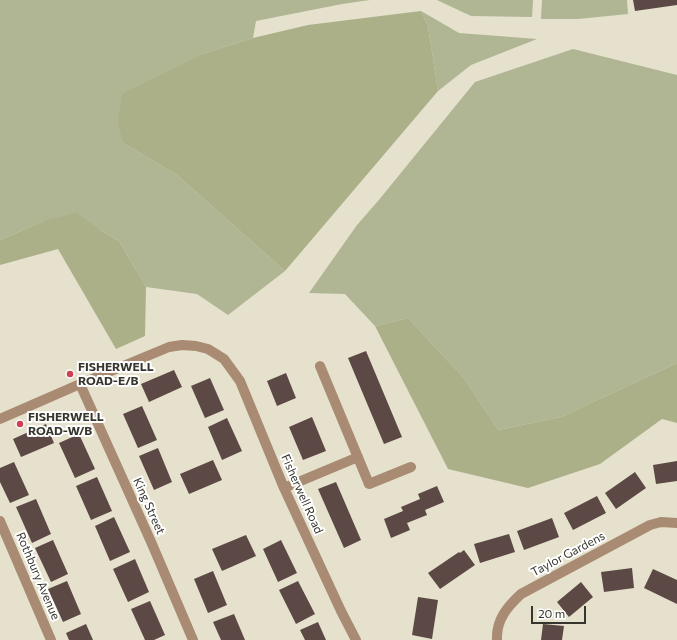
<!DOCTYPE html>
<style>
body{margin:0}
#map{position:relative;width:677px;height:640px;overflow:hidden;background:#e5e1cc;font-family:Commissioner,sans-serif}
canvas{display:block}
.scale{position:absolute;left:531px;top:606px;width:55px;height:18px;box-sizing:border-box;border:2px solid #37362e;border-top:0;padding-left:5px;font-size:12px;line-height:14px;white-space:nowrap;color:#37362e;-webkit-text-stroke:3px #fff;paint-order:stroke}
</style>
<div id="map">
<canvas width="677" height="640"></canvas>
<div class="scale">20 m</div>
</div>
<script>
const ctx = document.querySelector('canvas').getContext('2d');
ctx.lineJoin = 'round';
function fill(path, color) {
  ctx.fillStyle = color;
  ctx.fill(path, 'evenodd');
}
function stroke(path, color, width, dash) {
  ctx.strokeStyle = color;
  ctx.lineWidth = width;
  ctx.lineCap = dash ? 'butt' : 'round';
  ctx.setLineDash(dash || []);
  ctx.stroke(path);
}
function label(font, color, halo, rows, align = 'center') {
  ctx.font = font + ' Commissioner,sans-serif';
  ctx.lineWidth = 4;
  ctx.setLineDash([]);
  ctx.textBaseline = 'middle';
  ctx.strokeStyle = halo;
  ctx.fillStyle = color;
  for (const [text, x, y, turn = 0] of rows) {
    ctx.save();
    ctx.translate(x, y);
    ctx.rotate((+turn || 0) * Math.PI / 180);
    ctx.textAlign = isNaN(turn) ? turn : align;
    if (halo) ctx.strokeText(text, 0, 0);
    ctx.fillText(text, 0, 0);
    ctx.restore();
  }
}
const green = new Path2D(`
 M 0,0 L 370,0 L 342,4 L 256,21 L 253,38 L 205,53 L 123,143 L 177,175 L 285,271 L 228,315 L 197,294 L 146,287 L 119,241 L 100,230 L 44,221 L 0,240 Z
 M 437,0 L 533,0 L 532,17 L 471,16 Z
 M 542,0 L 627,0 L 628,14 L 578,19 L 541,19 Z
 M 421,11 L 459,33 L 537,39 L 471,65 L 438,91 L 428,26 Z
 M 573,49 L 677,75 L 677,363 L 561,417 L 498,430 L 464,378 L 408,318 L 375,326 L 345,294 L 309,293 L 357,225 L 378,201 L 475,82 Z`);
const forest = new Path2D(`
 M 421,11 L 428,26 L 438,91 L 285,271 L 177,175 L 123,143 L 118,123 L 122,94 L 205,53 L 253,38 L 308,25 Z
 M 76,213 L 100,230 L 119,241 L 146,287 L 145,336 L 116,349 L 58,249 L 0,265 L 0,240 L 44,221 Z
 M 408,318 L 464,378 L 498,430 L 561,417 L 677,363 L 677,423 L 662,419 L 600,464 L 528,488 L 448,469 L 375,326 Z`);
const building = new Path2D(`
 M 633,0 L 677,0 L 677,5 L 635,11 Z
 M 366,351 L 402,437 L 384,444 L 348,358 Z
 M 174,370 L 182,387 L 149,402 L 141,384 Z
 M 286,373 L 296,398 L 277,406 L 267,381 Z
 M 210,378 L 224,410 L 205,418 L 191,386 Z
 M 142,406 L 157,440 L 138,448 L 123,414 Z
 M 312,417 L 326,451 L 303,460 L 289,427 Z
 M 227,418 L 242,451 L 222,460 L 208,427 Z
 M 46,424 L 54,443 L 21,457 L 13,439 Z
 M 79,434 L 95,469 L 75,478 L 59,443 Z
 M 158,448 L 172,482 L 154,490 L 139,456 Z
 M 213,460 L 222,480 L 189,494 L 180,474 Z
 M 677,461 L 677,481 L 656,484 L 653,465 Z
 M 14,462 L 29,495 L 10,503 L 0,482 L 0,468 Z
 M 635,472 L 646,488 L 616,509 L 605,493 Z
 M 97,477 L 112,511 L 91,520 L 76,486 Z
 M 336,482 L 361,540 L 344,548 L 318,489 Z
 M 437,486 L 444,502 L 425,510 L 427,515 L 407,523 L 410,530 L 391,538 L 384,519 L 403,511 L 401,507 L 420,499 L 418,494 Z
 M 597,496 L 606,513 L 573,530 L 564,513 Z
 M 36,499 L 51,534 L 32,543 L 16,507 Z
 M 114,517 L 130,552 L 110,561 L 95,526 Z
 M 552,518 L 559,537 L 524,550 L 517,531 Z
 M 509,534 L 515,552 L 480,563 L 474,544 Z
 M 246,535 L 256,556 L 222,571 L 212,549 Z
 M 53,540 L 68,574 L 51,582 L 35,548 Z
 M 281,540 L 297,573 L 278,582 L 263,549 Z
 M 464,550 L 475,565 L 440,589 L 428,573 L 459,552 L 460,553 Z
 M 135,559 L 149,592 L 128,602 L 113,569 Z
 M 632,568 L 634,588 L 604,592 L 601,572 Z
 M 653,569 L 677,580 L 677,604 L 644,588 Z
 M 213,571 L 227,605 L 208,613 L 194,579 Z
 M 67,581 L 81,614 L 63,622 L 48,589 Z
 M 298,581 L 315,614 L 296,624 L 279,590 Z
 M 581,582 L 593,597 L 569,617 L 557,602 Z
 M 418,597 L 438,600 L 432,639 L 412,635 Z
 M 150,601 L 165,635 L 154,640 L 145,640 L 131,609 Z
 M 234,614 L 245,640 L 221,640 L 213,622 Z
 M 318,622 L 326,640 L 305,640 L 300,630 Z
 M 86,624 L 93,640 L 69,640 L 66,633 Z
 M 543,624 L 564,626 L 562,640 L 541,640 Z`);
const minor = new Path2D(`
 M 320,366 L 369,484 L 411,467
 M 80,384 L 152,544 L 193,640
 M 0,419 L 80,384 L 169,347 L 182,345 L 196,346 L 208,349 L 224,359 L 240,381 L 284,488 L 341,611 L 356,640
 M 284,488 L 358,457
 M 0,521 L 51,640
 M 497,640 C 496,620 507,607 521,594 L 650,525 L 661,522 L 677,523`);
const markers = [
 [70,374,4,"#d03f53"],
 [20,424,4,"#d03f53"]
];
const poiNames = [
 ["FISHERWELL",78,367],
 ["ROAD-E/B",78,381],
 ["FISHERWELL",28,417],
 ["ROAD-W/B",28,431]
];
const streetNames = [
 ["Fisherwell Road",302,494,66],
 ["King Street",149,506,66],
 ["Taylor Gardens",568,554,-28],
 ["Rothbury Avenue",38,576,67]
];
fill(green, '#b0b593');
fill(forest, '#abb089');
fill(building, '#5c4845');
stroke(minor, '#a98a72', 10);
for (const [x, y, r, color] of markers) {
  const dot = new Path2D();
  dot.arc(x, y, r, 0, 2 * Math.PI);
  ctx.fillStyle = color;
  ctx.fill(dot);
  stroke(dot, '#fff', 1.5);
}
label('bold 12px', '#37362e', '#fff', poiNames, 'left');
label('12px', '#37362e', '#fff', streetNames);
</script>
